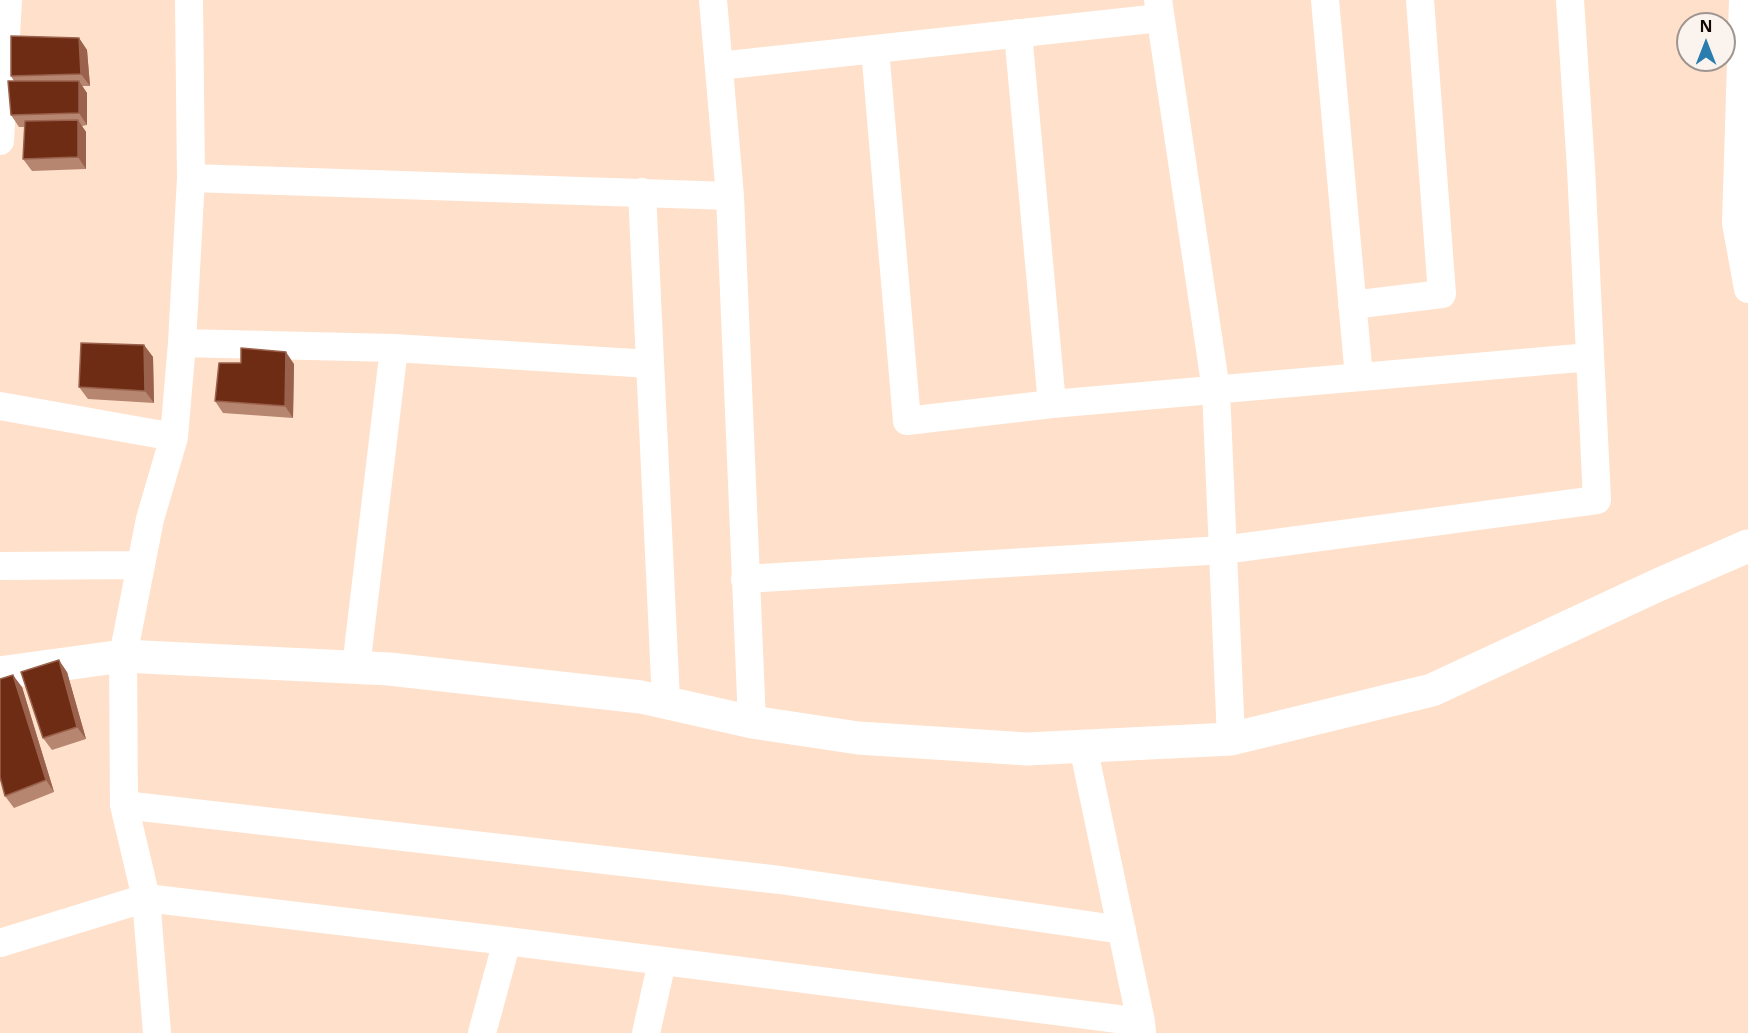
<!DOCTYPE html>
<style>
body{margin:0}
#map{position:relative;width:1748px;height:1033px;overflow:hidden;background:#ffe1cb;font-family:"Open Sans",sans-serif}
canvas{display:block}
.north{position:absolute;left:1676px;top:12px;width:60px;height:60px;box-sizing:border-box;background:#fbf3ee;border:2px solid #9f9590;border-radius:50%;rotate:0deg;font-size:16px;font-weight:700;line-height:24px;text-align:center;color:#140902}
.north::after{content:'';display:block;margin:auto;width:21px;height:27px;background:#2a7dad;clip-path:polygon(50% 0,100% 100%,50% 72%,0 100%)}
</style>
<div id="map">
<canvas width="1748" height="1033"></canvas>
<div class="north">N</div>
</div>
<script>
const ctx = document.querySelector('canvas').getContext('2d');
ctx.lineJoin = 'round';
function stroke(path, color, width, dash) {
  ctx.strokeStyle = color;
  ctx.lineWidth = width;
  ctx.lineCap = dash ? 'butt' : 'round';
  ctx.setLineDash(dash || []);
  ctx.stroke(path);
}
function fill(path, color) {
  ctx.fillStyle = color;
  ctx.fill(path, 'evenodd');
}
const street = new Path2D(`
 M 713,0 L 730,196 L 752,722
 M 1158,0 L 1216,390 L 1231,739
 M 1325,0 L 1359,377
 M 1743,0 L 1736,223 L 1748,289
 M 1018,33 L 1052,404
 M 875,49 L 907,421 L 1052,404 L 1590,357
 M 719,66 L 1160,18
 M 0,141 L 8,0
 M 191,178 L 730,196
 M 642,192 L 666,701
 M 1352,305 L 1442,294 L 1420,0
 M 182,343 L 394,348 L 650,364
 M 0,406 L 174,437
 M 0,566 L 141,565
 M 745,579 L 1223,550 L 1597,500 L 1581,168 L 1570,0
 M 356,667 L 394,348
 M 1083,746 L 1141,1022
 M 124,805 L 780,880 L 1122,930
 M 507,941 L 1141,1022 L 1142,1033
 M 0,943 L 146,898 L 507,941 L 482,1033
 M 157,1033 L 146,898 L 124,805 L 123,656 L 150,519 L 174,437 L 182,343 L 191,178 L 189,0
 M 646,1033 L 662,962`);
const secondary = new Path2D(`
 M 0,673 L 123,656 L 389,669 L 641,697 L 752,722 L 858,738 L 1027,749 L 1231,739 L 1432,690 L 1658,585 L 1748,546`);
const wall = new Path2D(`
 M 79,38 L 87,50 L 90,86 L 82,86 L 87,93 L 87,125 L 82,126 L 86,132 L 86,169 L 32,171 L 23,159 L 25,127 L 19,127 L 11,115 L 14,81 L 11,76 Z
 M 144,345 L 153,357 L 154,403 L 88,399 L 79,387 Z
 M 294,364 L 293,418 L 223,413 L 215,401 Z
 M 67,672 L 86,739 L 52,750 L 43,738 Z
 M 22,687 L 54,792 L 14,808 L 5,796 Z`);
const shadedWall = new Path2D(`
 M 79,38 L 87,50 L 90,86 L 81,74 Z
 M 79,81 L 87,93 L 87,125 L 79,113 Z
 M 78,120 L 86,132 L 86,169 L 78,157 Z
 M 144,345 L 153,357 L 154,403 L 145,391 Z
 M 286,352 L 294,364 L 293,418 L 285,406 Z
 M 59,660 L 67,672 L 86,739 L 77,727 Z
 M 13,675 L 22,687 L 54,792 L 46,780 Z`);
const building = new Path2D(`
 M 11,36 L 79,38 L 81,74 L 11,76 Z
 M 8,81 L 79,81 L 79,113 L 11,115 Z
 M 78,120 L 78,157 L 23,159 L 25,121 Z
 M 81,343 L 144,345 L 145,391 L 79,387 Z
 M 241,348 L 286,352 L 285,406 L 215,401 L 219,363 L 241,363 Z
 M 59,660 L 77,727 L 43,738 L 21,672 Z
 M 13,675 L 46,780 L 5,796 L 0,777 L 0,679 Z`);
stroke(street, '#fff', 28);
stroke(secondary, '#fff', 33);
fill(wall, '#b78670');
fill(shadedWall, '#9a624c');
fill(building, '#6f2c15');
stroke(building, '#9a624c', 1.5);
</script>
